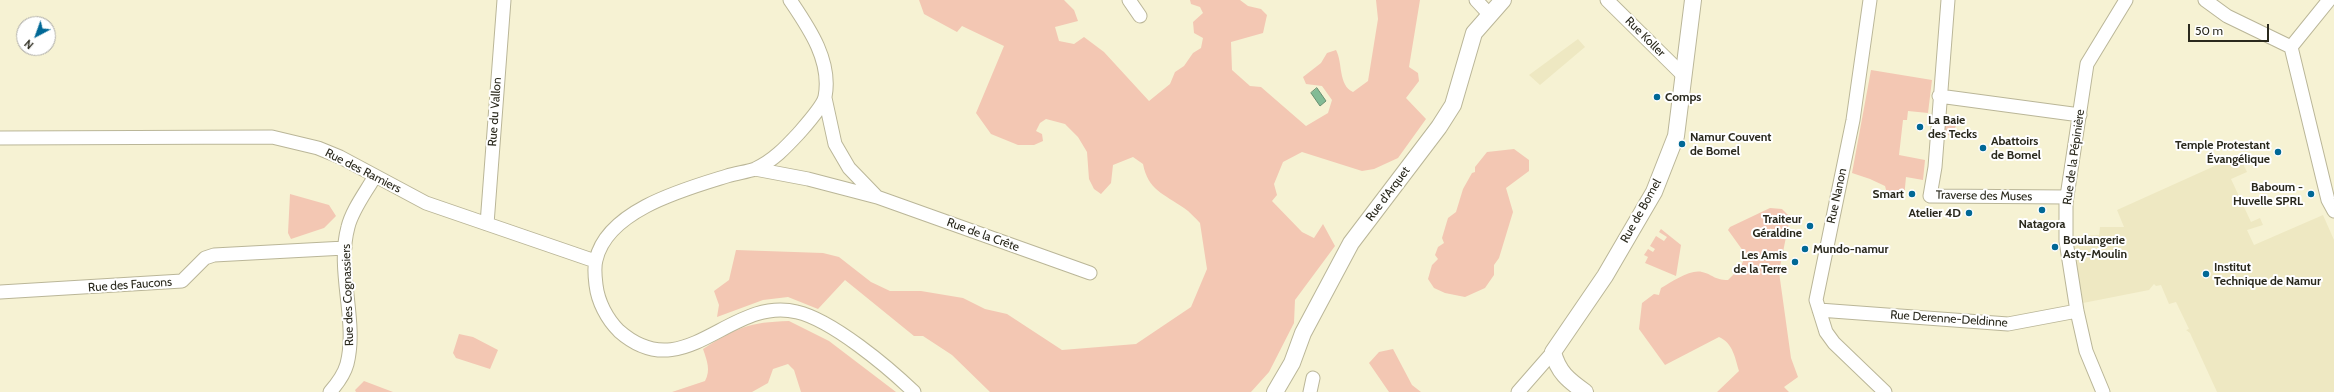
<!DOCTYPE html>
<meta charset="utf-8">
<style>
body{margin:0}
#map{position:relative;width:2334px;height:392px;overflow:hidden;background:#f6f2d3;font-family:Cabin,sans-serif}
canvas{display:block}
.north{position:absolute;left:16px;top:16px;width:40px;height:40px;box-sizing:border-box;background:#fff;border:1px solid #aaa9a5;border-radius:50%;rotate:221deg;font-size:11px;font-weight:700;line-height:16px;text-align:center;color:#2a291d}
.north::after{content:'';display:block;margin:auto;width:14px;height:18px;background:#006896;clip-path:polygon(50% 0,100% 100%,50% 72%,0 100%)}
.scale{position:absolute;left:2188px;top:24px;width:81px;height:18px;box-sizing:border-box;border:2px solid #2a291d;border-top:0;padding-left:5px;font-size:12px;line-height:14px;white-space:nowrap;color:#2a291d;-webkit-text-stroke:3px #fff;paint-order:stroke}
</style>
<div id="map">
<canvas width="2334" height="392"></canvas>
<div class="north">N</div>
<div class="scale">50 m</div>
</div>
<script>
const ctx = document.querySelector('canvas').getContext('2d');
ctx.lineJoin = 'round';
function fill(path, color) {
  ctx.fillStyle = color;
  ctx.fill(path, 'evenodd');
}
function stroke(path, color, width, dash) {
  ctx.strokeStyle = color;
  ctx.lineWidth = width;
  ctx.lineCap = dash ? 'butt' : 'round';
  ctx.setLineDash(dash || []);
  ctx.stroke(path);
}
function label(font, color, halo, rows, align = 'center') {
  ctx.font = font + ' Cabin,sans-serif';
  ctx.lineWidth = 4;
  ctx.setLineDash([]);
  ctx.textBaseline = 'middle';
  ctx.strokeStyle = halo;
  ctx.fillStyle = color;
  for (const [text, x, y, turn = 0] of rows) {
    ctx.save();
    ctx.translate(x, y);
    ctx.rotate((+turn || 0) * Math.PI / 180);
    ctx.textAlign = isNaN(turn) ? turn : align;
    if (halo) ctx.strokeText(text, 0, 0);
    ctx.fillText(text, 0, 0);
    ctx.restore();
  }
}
const built = new Path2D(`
 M 1578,39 L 1585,47 L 1540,85 L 1529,75 Z
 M 2239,155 L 2247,172 L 2231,179 L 2251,222 L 2260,218 L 2263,225 L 2247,230 L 2254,245 L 2323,215 L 2334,240 L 2334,392 L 2217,392 L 2190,333 L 2186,330 L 2189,329 L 2176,302 L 2169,304 L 2161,285 L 2156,286 L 2154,284 L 2149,290 L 2083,303 L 2076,264 L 2073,236 L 2099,235 L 2100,227 L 2124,227 L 2117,210 Z`);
const green = new Path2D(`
 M 919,0 L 1064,0 L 1074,10 L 1078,21 L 1055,27 L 1059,41 L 1074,44 L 1084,37 L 1104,52 L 1149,101 L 1170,84 L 1175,72 L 1184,66 L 1193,53 L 1201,48 L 1203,38 L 1194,33 L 1193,22 L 1203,13 L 1200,7 L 1191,4 L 1190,0 L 1240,0 L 1248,6 L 1261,9 L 1267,15 L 1263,33 L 1231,42 L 1232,70 L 1250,86 L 1261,87 L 1306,126 L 1328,113 L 1332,100 L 1322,86 L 1306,84 L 1303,77 L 1321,63 L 1327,53 L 1336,50 C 1343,63 1338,85 1353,92 L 1368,81 L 1378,19 L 1376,0 L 1420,0 L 1409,67 L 1418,73 L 1419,81 L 1406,98 L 1426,119 L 1398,158 L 1374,169 L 1362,171 L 1302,152 L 1283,162 L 1274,184 L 1277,195 L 1272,201 L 1302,232 L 1314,238 L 1323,224 L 1335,246 L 1295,300 L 1294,323 L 1269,372 L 1251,392 L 990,392 L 952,355 L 923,336 L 914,336 L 845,280 L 818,309 L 788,297 L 763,300 L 717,317 L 719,305 L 714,291 L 729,280 L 736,250 L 823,253 L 839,257 L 871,282 L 890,291 L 921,291 L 963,298 L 985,309 L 1007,314 L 1062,350 L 1136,344 L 1191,307 L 1207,269 L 1200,223 C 1195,218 1190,212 1184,208 C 1164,194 1148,190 1143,164 L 1133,157 L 1113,165 L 1111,183 L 1101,194 L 1094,189 L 1089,179 L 1087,152 L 1078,137 L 1065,124 L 1046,119 L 1040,123 L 1036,131 L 1042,134 L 1043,141 L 1034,145 L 1018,145 L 991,134 L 976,113 L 1004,46 L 962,26 L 957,32 L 924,14 Z
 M 1871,70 L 1932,80 L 1928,113 L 1908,111 L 1907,120 L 1903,120 L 1899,155 L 1925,160 L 1923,180 L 1906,177 L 1904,198 L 1888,197 L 1885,186 L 1870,179 L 1852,173 Z
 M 1945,122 L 1955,123 L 1956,126 L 1950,137 L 1944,128 Z
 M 1514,149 L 1529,160 L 1529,171 L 1506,188 L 1513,212 L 1499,258 L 1494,265 L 1494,275 L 1485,288 L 1465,297 L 1445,293 L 1434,288 L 1428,279 L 1432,265 L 1438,259 L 1435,255 L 1438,247 L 1444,243 L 1442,238 L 1448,218 L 1456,212 L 1463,189 L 1472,173 L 1475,172 L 1475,167 L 1487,152 Z
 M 290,194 L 329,205 L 336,216 L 324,228 L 291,239 L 288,233 Z
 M 1770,208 L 1782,209 L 1790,217 L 1779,272 L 1791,358 L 1798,377 L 1784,387 L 1789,392 L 1717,392 L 1739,371 C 1735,358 1733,343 1719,337 L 1665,365 L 1639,329 L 1642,303 L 1654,294 L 1659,295 L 1661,288 C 1672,282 1690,269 1702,272 C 1712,274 1714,280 1728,280 L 1740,268 L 1746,255 L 1728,230 L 1730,227 Z
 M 1661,229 L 1681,245 L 1676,276 L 1645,263 L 1648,257 L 1644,255 L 1648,249 L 1653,252 L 1655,249 L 1650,246 L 1656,236 L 1664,241 L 1667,237 L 1659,232 Z
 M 789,321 L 829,341 L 896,392 L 801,392 L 794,370 L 788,364 L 773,369 L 768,383 L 752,392 L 672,392 L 705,381 C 711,370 707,361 703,349 C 736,328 749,322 789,321 Z
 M 459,334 L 473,337 L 498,350 L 490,369 L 456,358 L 453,353 Z
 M 1393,349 L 1412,385 L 1421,392 L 1389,392 L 1369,363 L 1379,352 Z
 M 364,381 L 393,392 L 356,392 L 355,390 Z`);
const water = new Path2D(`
 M 1317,88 L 1326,101 L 1320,106 L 1311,93 Z`);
const minor = new Path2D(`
 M 790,0 C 809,28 832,61 825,97 C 823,106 806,125 799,133 C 786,147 773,161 755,169 C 747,172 736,173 727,176 C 685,189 607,210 596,260 C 594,267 595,277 596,285 C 598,302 607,319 619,331 C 685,389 730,295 797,312 C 832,320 888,367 914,392
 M 1129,0 L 1140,16
 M 1476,0 L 1489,14
 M 1607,0 L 1683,75
 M 1870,0 L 1853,120 L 1816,300 L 1826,332 L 1834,343 L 1885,392
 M 1948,0 L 1935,167 L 1930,196 L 2067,197
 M 2205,0 L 2227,16 L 2291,47
 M 2329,0 L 2291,47 L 2328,200 L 2334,211
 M 1939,96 L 2080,115
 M 825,98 L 835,144 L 849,168 L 877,197 L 1090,273
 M 0,138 L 272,137 L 318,148 L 340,157 L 426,203 L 595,261
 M 755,169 L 808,179 L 877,197
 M 487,224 L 504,0
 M 0,292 L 182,281 L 205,258 L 214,255 L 345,248
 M 1819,310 L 2008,324 L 2077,311
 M 330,392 C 337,384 344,375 347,364 C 358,321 336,271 348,227 C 352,210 366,192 375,176
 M 1310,392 L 1313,378
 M 1518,392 L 1553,352
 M 2103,392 L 2086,351 L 2077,311 L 2066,241 L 2066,203 L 2087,64 L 2126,0`);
const tertiary = new Path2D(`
 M 1275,392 L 1292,363 L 1303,333 L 1351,243 L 1439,127 L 1453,105 L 1474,33 L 1503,0
 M 1585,392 C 1568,380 1558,372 1553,352 L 1605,276 L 1654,192 L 1676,136 L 1693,0`);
const markers = [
 [1657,97,4,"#006896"],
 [1920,127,4,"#006896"],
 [1682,144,4,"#006896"],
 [1983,148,4,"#006896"],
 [2278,152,4,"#006896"],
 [1912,194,4,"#006896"],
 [2311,194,4,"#006896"],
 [2042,210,4,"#006896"],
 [1969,213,4,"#006896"],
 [1810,226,4,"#006896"],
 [2055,247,4,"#006896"],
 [1805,249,4,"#006896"],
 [1795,262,4,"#006896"],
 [2206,274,4,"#006896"]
];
const streetNames = [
 ["Rue Koller",1645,37,45],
 ["Rue du Vallon",495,112,-86],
 ["Rue de la Pépinière",2074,157,-82],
 ["Rue des Ramiers",363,171,27],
 ["Rue d'Arquet",1388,194,-53],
 ["Rue Nanon",1837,196,-78],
 ["Traverse des Muses",1984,196,1],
 ["Rue de Bomel",1641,211,-61],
 ["Rue de la Crête",983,235,20],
 ["Rue des Faucons",130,285,-4],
 ["Rue des Cognassiers",348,295,-92],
 ["Rue Derenne-Deldinne",1949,319,4]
];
const poiNames = [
 ["Comps",1665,97],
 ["La Baie",1928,120],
 ["des Tecks",1928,134],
 ["Namur Couvent",1690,137],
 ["de Bomel",1690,151],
 ["Abattoirs",1991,141],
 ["de Bomel",1991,155],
 ["Temple Protestant",2270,145,"right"],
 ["Évangélique",2270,159,"right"],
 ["Baboum -",2303,187,"right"],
 ["Huvelle SPRL",2303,201,"right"],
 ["Smart",1904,194,"right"],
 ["Atelier 4D",1961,213,"right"],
 ["Traiteur",1802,219,"right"],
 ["Géraldine",1802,233,"right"],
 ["Natagora",2042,224,"center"],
 ["Boulangerie",2063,240],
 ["Asty-Moulin",2063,254],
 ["Mundo-namur",1813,249],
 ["Les Amis",1787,255,"right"],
 ["de la Terre",1787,269,"right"],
 ["Institut",2214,267],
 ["Technique de Namur",2214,281]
];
fill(built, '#eee8c2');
fill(green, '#f3c7b3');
fill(water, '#82bb95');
stroke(water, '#688f71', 1);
stroke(minor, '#bab698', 15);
stroke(tertiary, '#bab698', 18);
stroke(minor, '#fff', 13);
stroke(tertiary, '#fff', 16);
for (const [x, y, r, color] of markers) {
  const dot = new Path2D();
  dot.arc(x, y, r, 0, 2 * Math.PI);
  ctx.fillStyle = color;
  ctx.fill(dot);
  stroke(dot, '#fff', 1.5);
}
label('12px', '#2a291d', '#fff', streetNames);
label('bold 12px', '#2a291d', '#fff', poiNames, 'left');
</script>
